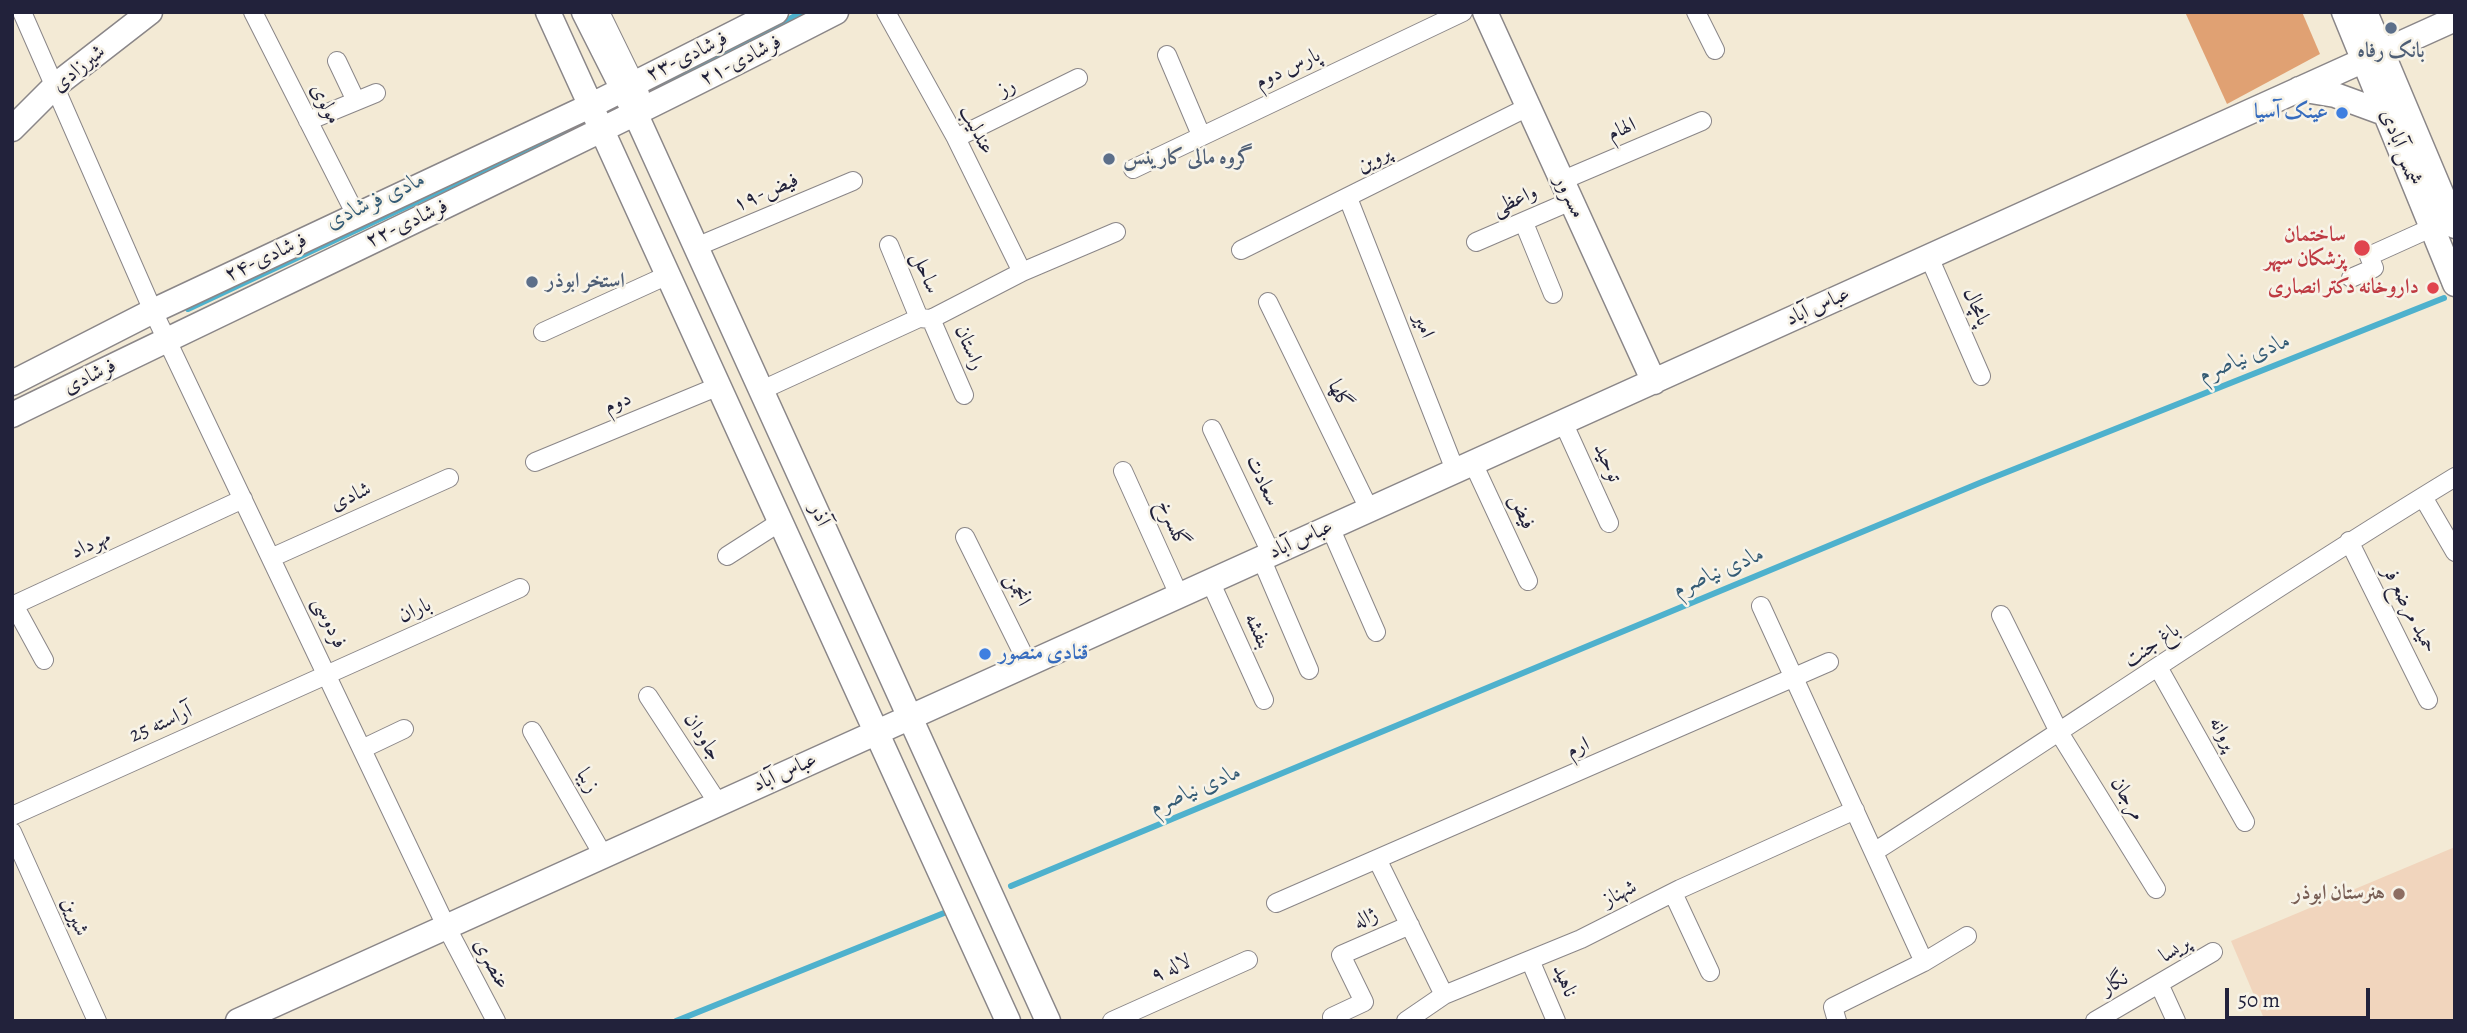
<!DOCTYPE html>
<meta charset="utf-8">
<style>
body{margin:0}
#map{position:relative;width:2467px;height:1033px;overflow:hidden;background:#f3ead5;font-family:Alegreya,serif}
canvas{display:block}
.frame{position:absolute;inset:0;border:14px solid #22223b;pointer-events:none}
.scale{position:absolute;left:2225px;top:988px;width:145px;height:32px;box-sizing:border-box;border:4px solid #22223b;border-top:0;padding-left:9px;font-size:21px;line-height:24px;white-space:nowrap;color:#22223b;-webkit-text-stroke:5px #f7f3e8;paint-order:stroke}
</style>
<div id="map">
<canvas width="2467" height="1033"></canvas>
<div class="frame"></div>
<div class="scale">50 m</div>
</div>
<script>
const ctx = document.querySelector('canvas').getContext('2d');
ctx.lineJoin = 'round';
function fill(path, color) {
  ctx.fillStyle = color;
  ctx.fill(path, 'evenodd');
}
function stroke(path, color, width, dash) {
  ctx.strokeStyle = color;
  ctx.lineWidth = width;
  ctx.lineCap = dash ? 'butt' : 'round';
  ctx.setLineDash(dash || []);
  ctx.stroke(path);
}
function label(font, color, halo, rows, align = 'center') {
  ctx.font = font + ' Alegreya,Amiri,serif';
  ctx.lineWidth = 5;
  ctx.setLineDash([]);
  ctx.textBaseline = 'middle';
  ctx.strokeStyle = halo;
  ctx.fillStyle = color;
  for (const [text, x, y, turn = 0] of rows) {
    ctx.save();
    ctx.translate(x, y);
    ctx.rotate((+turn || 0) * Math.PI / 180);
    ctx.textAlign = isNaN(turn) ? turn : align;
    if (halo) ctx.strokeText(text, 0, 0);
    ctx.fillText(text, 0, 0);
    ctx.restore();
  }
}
const built = new Path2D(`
 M 2455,847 L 2455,1021 L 2265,1021 L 2231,941 Z`);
const stream = new Path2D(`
 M 658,87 L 803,12
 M 188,309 L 580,125
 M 1011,886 L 1982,482 L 2444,298
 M 676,1021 L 944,913`);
const building = new Path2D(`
 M 2185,12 L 2302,12 L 2320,54 L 2227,104 Z`);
const street = new Path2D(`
 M 22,12 L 153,311 L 447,928 L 496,1021
 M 253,12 L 356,215
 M 600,12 L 640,94
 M 886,12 L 956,138 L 1022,272
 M 1696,12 L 1715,50
 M 1167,55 L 1201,135
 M 337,61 L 356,101
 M 308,121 L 376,93
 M 956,138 L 1078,78
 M 1133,169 L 1463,12
 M 1561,181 L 1702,121
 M 1348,198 L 1455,470
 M 1524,223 L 1553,294
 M 1476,242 L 1571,201
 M 889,245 L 919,318
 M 696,247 L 853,181
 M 1241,250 L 1526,108
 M 1929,257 L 1981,376
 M 2351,278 L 2374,268 L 2369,256 L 2431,228
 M 1268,302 L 1369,509
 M 931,319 L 964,395
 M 543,332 L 668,275
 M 762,390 L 919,318 L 931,319 L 1022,272 L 1116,232
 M 1563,422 L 1609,523
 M 1212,429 L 1271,553
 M 535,462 L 719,386
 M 1473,463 L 1528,581
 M 1123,471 L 1179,595
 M 2423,497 L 2455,552
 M 1330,527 L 1376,632
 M 965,537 L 1028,664
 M 2349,541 L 2428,700
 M 727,556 L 780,522
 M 273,557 L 449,478
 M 1261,558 L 1309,670
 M 1210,581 L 1264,700
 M 1761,606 L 1924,962
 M 2001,615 L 2060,734 L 2156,889
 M 44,660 L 14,605 L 243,499
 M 2159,669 L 2245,822
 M 648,696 L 718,803
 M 532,731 L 603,855
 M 362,749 L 404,729
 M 12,816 L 520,588
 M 12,832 L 97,1021
 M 1874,852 C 2068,728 2258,597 2455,477
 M 1377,859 L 1444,995
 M 1673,893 L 1710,972
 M 1276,903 L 1829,662
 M 1530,960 L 1556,1021
 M 2160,986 L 2176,1021
 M 1332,1017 L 1364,1002 L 1341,955 L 1410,925
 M 1112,1021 L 1248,960
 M 1406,1021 L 1444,995 L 1581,939 L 1680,889 L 1855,810
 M 1837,1021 L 1833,1007 L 1924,962 L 1967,936
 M 2095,1021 L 2213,952`);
const secondary = new Path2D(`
 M 548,12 L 1008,1021
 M 584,12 L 636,115 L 1048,1021
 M 1485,12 L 1654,382
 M 2344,12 L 2455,284
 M 2365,12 L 2455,226
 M 2299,89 L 2335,95 L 2387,114
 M 12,129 L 56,85 L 150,12
 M 12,383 L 153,311 L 592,105 L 776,12
 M 12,415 C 287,281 564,152 836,12
 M 238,1021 L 2455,19`);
const markers = [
 [2391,28,7,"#5c6f8a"],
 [2342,113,7,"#3f7fe0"],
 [1109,159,7,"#5c6f8a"],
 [2362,248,9,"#e0444e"],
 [532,282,7,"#5c6f8a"],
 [2433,288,7,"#e0444e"],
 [985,654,7,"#3f7fe0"],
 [2399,894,7,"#8d6e63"]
];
const serviceNames = [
 ["بانک رفاه",2391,52,"center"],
 ["گروه مالی کارینس",1123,159],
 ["استخر ابوذر",546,282]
];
const streetNames = [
 ["۲۳-فرشادی",687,57,-26],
 ["۲۱-فرشادی",741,61,-27],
 ["شیرزادی",79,69,-39],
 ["پارس دوم",1288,69,-25],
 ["رز",1007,88,-26],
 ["مولوی",325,104,63],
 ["عندلیب",976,130,62],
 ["الهام",1622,130,-23],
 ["شمس آبادی",2400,148,69],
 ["پروین",1374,160,-27],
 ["۱۹-فیض",766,193,-23],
 ["مسرور",1569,197,64],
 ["واعظی",1515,201,-24],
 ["۲۲-فرشادی",407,224,-25],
 ["۲۴-فرشادی",266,258,-25],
 ["ساحل",925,273,68],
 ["عباس آباد",1818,307,-24],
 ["پامچال",1976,307,66],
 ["امیر",1423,326,69],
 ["راستان",969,348,67],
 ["فرشادی",90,377,-26],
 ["گلها",1339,395,64],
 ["دوم",618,403,-22],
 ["توحید",1607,463,65],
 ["سعادت",1262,481,65],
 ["شادی",351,497,-24],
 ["فیض",1521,512,65],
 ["آذر",819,515,66],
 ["گلسرخ",1172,524,66],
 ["عباس آباد",1301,540,-24],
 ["مهرداد",91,545,-25],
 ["انجمن",1017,590,64],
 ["حمید مرضع فر",2409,610,63],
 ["باران",415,611,-24],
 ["فردوسی",329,623,65],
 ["بنفشه",1257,631,65],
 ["باغ جنت",2152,646,-34],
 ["آراسته 25",161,724,-24],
 ["پروانه",2222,734,61],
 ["جاودان",702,737,57],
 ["ارم",1578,748,-23],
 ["عباس آباد",785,773,-24],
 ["زیبا",587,781,60],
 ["مرجان",2127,799,58],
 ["شهناز",1620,894,-27],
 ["شیرین",74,917,66],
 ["ژاله",1366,919,-24],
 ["پریسا",2175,950,-32],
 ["عنصری",491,964,62],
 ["۹ لاله",1171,969,-24],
 ["ناهید",1564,981,67],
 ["نگار",2115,984,-29]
];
const shopNames = [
 ["عینک آسیا",2328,113],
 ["قنادی منصور",999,654,"left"]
];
const healthNames = [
 ["ساختمان",2346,236],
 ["پزشکان سپهر",2346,260],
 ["داروخانه دکتر انصاری",2419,288]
];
const educationNames = [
 ["هنرستان ابوذر",2385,894]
];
const waterNames = [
 ["مادی فرشادی",376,201,-25],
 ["مادی نیاصرم",2245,358,-22],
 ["مادی نیاصرم",1719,572,-23],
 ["مادی نیاصرم",1196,790,-23]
];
fill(built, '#f1d5bd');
stroke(stream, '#4eb1cd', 6);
fill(building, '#e0a173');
stroke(street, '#8a8688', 20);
stroke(secondary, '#8a8688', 27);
stroke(street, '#fff', 18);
stroke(secondary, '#fff', 24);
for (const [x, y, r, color] of markers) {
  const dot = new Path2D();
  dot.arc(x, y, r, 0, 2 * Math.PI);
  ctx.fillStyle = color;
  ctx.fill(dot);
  stroke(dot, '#f7f3e8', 2.5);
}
label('bold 21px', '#4e5e75', '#f7f3e8', serviceNames, 'left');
label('21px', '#22223b', '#f7f3e8', streetNames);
label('bold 21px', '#366cbe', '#f7f3e8', shopNames, 'right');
label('bold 21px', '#be3a42', '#f7f3e8', healthNames, 'right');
label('bold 21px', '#785e54', '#f7f3e8', educationNames, 'right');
label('italic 23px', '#345b75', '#f7f3e8', waterNames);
</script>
